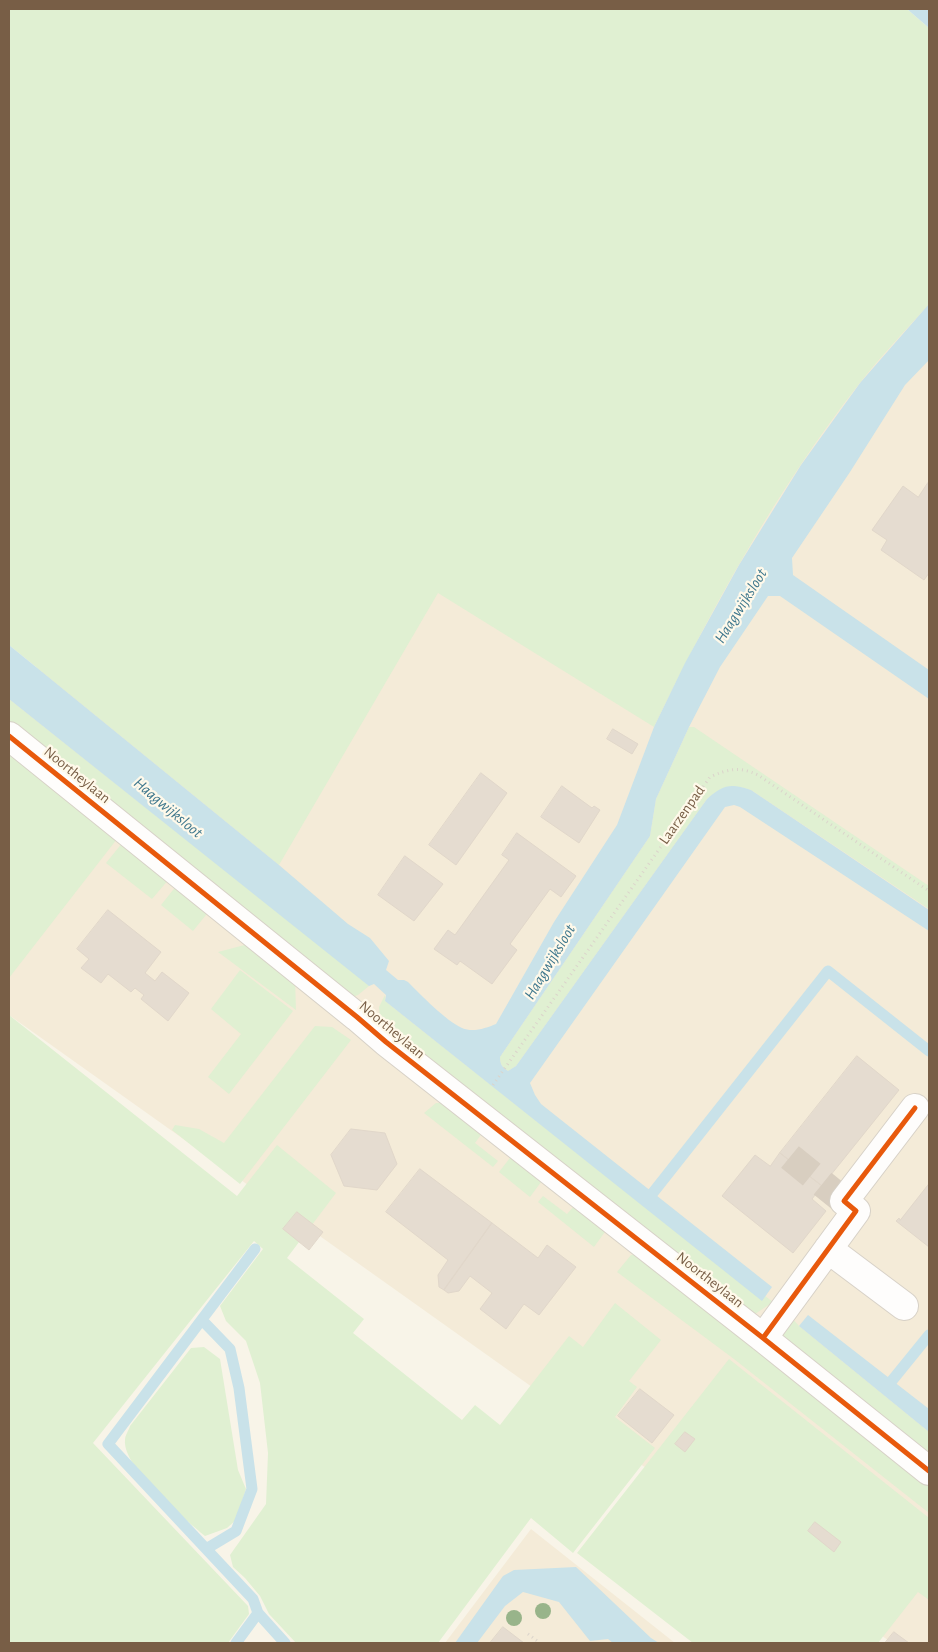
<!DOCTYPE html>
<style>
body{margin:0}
#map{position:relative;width:938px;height:1652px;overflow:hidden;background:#f8f4e8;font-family:"Alegreya Sans",sans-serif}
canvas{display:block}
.frame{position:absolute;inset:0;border:10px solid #785e46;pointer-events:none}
</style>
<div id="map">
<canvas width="938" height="1652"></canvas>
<div class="frame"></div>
</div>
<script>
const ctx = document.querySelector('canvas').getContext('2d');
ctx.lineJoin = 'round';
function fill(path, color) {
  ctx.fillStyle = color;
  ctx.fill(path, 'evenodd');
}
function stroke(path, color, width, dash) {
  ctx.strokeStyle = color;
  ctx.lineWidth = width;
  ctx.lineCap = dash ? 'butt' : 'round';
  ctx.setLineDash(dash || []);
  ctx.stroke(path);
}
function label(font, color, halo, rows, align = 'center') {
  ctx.font = font + ' "Alegreya Sans",sans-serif';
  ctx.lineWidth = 4.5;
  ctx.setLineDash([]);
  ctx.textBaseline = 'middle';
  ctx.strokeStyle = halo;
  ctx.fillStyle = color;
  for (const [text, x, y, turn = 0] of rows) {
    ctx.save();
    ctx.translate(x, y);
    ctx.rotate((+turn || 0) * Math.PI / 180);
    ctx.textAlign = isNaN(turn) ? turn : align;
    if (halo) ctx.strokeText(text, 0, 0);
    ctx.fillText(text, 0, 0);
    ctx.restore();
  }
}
const residential = new Path2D(`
 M 929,257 L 929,1643 L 892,1643 L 9,1015 L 9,673 L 441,572 Z
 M 531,1529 L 675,1643 L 445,1643 Z`);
const green = new Path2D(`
 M 9,9 L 907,9 L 929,28 L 929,304 C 906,330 881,356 859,384 C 777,489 712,607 654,727 L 438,593 L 279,865 L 9,645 Z
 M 9,699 L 364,981 L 369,986 L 358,995 L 347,999 L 9,727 Z
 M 689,727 L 694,727 L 929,886 L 929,909 L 751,790 C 733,784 721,787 707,799 L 516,1066 L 508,1071 C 502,1067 500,1064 500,1057 L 650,836 L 656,799 Z
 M 9,751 L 117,839 L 9,978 Z
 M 123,842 L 170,878 L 152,899 L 106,863 Z
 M 177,885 L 210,910 L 193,931 L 161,905 Z
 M 252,943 L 295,978 L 296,1010 L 218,952 Z
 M 240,970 L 293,1011 L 229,1094 L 208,1077 L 241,1034 L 211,1009 Z
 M 385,995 L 385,1001 L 762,1300 L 765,1296 L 773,1302 L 749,1318 L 380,1022 L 379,1007 Z
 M 9,1015 L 237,1196 L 277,1145 L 336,1193 L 287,1258 L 364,1319 L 353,1333 L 462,1420 L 475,1405 L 500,1425 L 569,1336 L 583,1347 L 615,1303 L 661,1340 L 629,1381 L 637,1387 L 615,1417 L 655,1448 L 573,1553 L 531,1518 L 438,1643 L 296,1643 L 269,1614 L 260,1596 L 245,1578 L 233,1567 L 230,1555 L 266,1504 L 268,1453 L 260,1383 L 246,1341 L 226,1321 L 220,1306 L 263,1249 L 254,1241 L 93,1443 L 248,1606 L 249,1614 L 228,1643 L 9,1643 Z
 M 315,1026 L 332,1027 L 351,1040 L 240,1184 L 172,1130 L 175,1125 L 199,1129 L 224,1143 Z
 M 436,1103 L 447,1103 L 483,1132 L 475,1143 L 498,1161 L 493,1167 L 424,1113 Z
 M 513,1154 L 544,1178 L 530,1197 L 499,1172 Z
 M 543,1196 L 567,1214 L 576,1204 L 607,1229 L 594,1247 L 538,1202 Z
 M 640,1254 L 929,1483 L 929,1513 L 734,1359 L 617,1272 L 631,1255 Z
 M 790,1316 L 799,1326 L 929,1432 L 929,1461 L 781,1343 L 787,1320 Z
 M 204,1347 L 220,1359 L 238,1470 L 246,1489 L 236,1520 L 227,1528 L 205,1536 C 185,1519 122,1467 125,1440 C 125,1435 129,1430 130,1426 L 191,1348 Z
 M 729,1359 L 929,1518 L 929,1600 L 918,1592 L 878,1643 L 693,1643 L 577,1553 Z`);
const water = new Path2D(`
 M 907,9 L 929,9 L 929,28 Z
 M 929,304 L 929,360 L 905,385 L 850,472 L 792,558 L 793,575 L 929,670 L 929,699 L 780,596 L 768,596 L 720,667 L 689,727 L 656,799 L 650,836 L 500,1057 C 500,1064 502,1067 508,1071 L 516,1066 L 707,799 C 723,785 730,783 751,790 L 929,910 L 929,931 L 740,807 L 734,805 L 725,807 L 530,1083 L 535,1095 L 541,1104 L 772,1287 L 762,1301 L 385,1001 L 386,995 L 374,984 L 369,986 L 9,699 L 9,645 L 279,865 L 348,924 L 370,938 L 389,961 L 386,970 L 398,980 L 404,980 L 408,982 C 422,996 445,1020 462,1028 C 473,1033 486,1028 496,1024 L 554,922 L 617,825 L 654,727 L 685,663 L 739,565 L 801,465 L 860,383 Z
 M 808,1315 L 929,1409 L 929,1432 L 799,1326 Z
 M 576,1567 L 651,1638 L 659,1643 L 613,1643 L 608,1639 L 590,1641 L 559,1602 L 523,1592 L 505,1606 L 477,1643 L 455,1643 L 503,1576 L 514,1570 Z`);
const stream = new Path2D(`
 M 648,1199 L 828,971 L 929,1051
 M 255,1249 L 108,1444 L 253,1599 L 258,1613 L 285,1643
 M 202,1320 L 230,1349 L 239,1388 L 252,1489 L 236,1531 L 206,1549
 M 886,1388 L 929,1335
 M 236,1643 L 258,1613`);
const building = new Path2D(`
 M 928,483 L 929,484 L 929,573 L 924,580 L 881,550 L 887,540 L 872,530 L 903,486 L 918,497 Z
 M 613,729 L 638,744 L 632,754 L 607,739 Z
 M 481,773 L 507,793 L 456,865 L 429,845 Z
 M 562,786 L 592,808 L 594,806 L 600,810 L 579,843 L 541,817 Z
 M 517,833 L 576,876 L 561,897 L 550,889 L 510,944 L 517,950 L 492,984 L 460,961 L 457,965 L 434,949 L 448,930 L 455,935 L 509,860 L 502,855 Z
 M 405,856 L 443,884 L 414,921 L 378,895 Z
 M 108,910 L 161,952 L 145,973 L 155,981 L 162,972 L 189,993 L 168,1021 L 141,999 L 144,995 L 135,988 L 131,992 L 108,974 L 101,983 L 81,968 L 89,959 L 77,949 Z
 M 857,1056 L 899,1090 L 822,1186 L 780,1153 Z
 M 351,1129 L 385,1133 L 397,1164 L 377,1190 L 344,1186 L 331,1155 Z
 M 780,1153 L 822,1186 L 812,1199 L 826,1211 L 793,1253 L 722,1196 L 755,1155 L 770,1166 Z
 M 420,1169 L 492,1223 L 444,1290 L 439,1287 L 438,1275 L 448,1260 L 386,1212 Z
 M 929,1184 L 929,1247 L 896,1221 L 899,1218 L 900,1220 Z
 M 297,1212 L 323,1232 L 309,1250 L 283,1229 Z
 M 492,1223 L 538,1258 L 547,1245 L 576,1267 L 539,1315 L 524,1304 L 506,1329 L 480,1309 L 492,1293 L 470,1276 L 459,1291 L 448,1293 L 444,1290 Z
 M 640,1389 L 674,1415 L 652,1443 L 618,1416 Z
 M 685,1432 L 695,1439 L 685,1452 L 675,1444 Z
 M 815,1522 L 841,1542 L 834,1552 L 808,1531 Z
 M 503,1627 L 524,1643 L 490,1643 Z
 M 894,1632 L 909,1643 L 885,1643 Z`);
const minorTunnel = new Path2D(`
 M 790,1157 L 844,1201`);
const path = new Path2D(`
 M 493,1085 L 710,777 C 728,769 739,766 758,775 L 929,891
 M 528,1634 L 540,1643`);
const minor = new Path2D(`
 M 9,736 L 357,1017 L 386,1042 L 763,1338 L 929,1471
 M 828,1249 L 904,1306
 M 763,1338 L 856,1211 L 844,1201 L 915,1108`);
const cycleway = new Path2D(`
 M 9,736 L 357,1017 L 386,1042 L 763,1338 L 929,1471
 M 763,1338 L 856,1211 L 844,1201 L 915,1108`);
const trees = [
 [543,1611],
 [514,1618]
];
const streetNames = [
 ["Noortheylaan",77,775,39],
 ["Laarzenpad",682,815,-55],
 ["Noortheylaan",392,1030,40],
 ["Noortheylaan",710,1280,38]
];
const waterNames = [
 ["Haagwijksloot",741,606,-58],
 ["Haagwijksloot",168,808,40],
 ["Haagwijksloot",550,962,-59]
];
fill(residential, '#f4ebd8');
fill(green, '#e0f0d2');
fill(water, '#c9e2e9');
stroke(stream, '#c9e2e9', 11);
fill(building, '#e5dcd0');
stroke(building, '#e1d7ca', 1);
stroke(minorTunnel, '#d8cec0', 28, [28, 14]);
stroke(minor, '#d7d1c7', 30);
stroke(path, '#dbd4cb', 3, [1, 4]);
stroke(minor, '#fefdfc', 28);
stroke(cycleway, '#e8590c', 5);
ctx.fillStyle = '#98b48a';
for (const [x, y] of trees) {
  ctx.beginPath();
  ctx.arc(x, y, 8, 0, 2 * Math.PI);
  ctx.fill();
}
label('15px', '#785e46', '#fff9ea', streetNames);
label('italic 16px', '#3e778d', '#fff9ea', waterNames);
</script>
